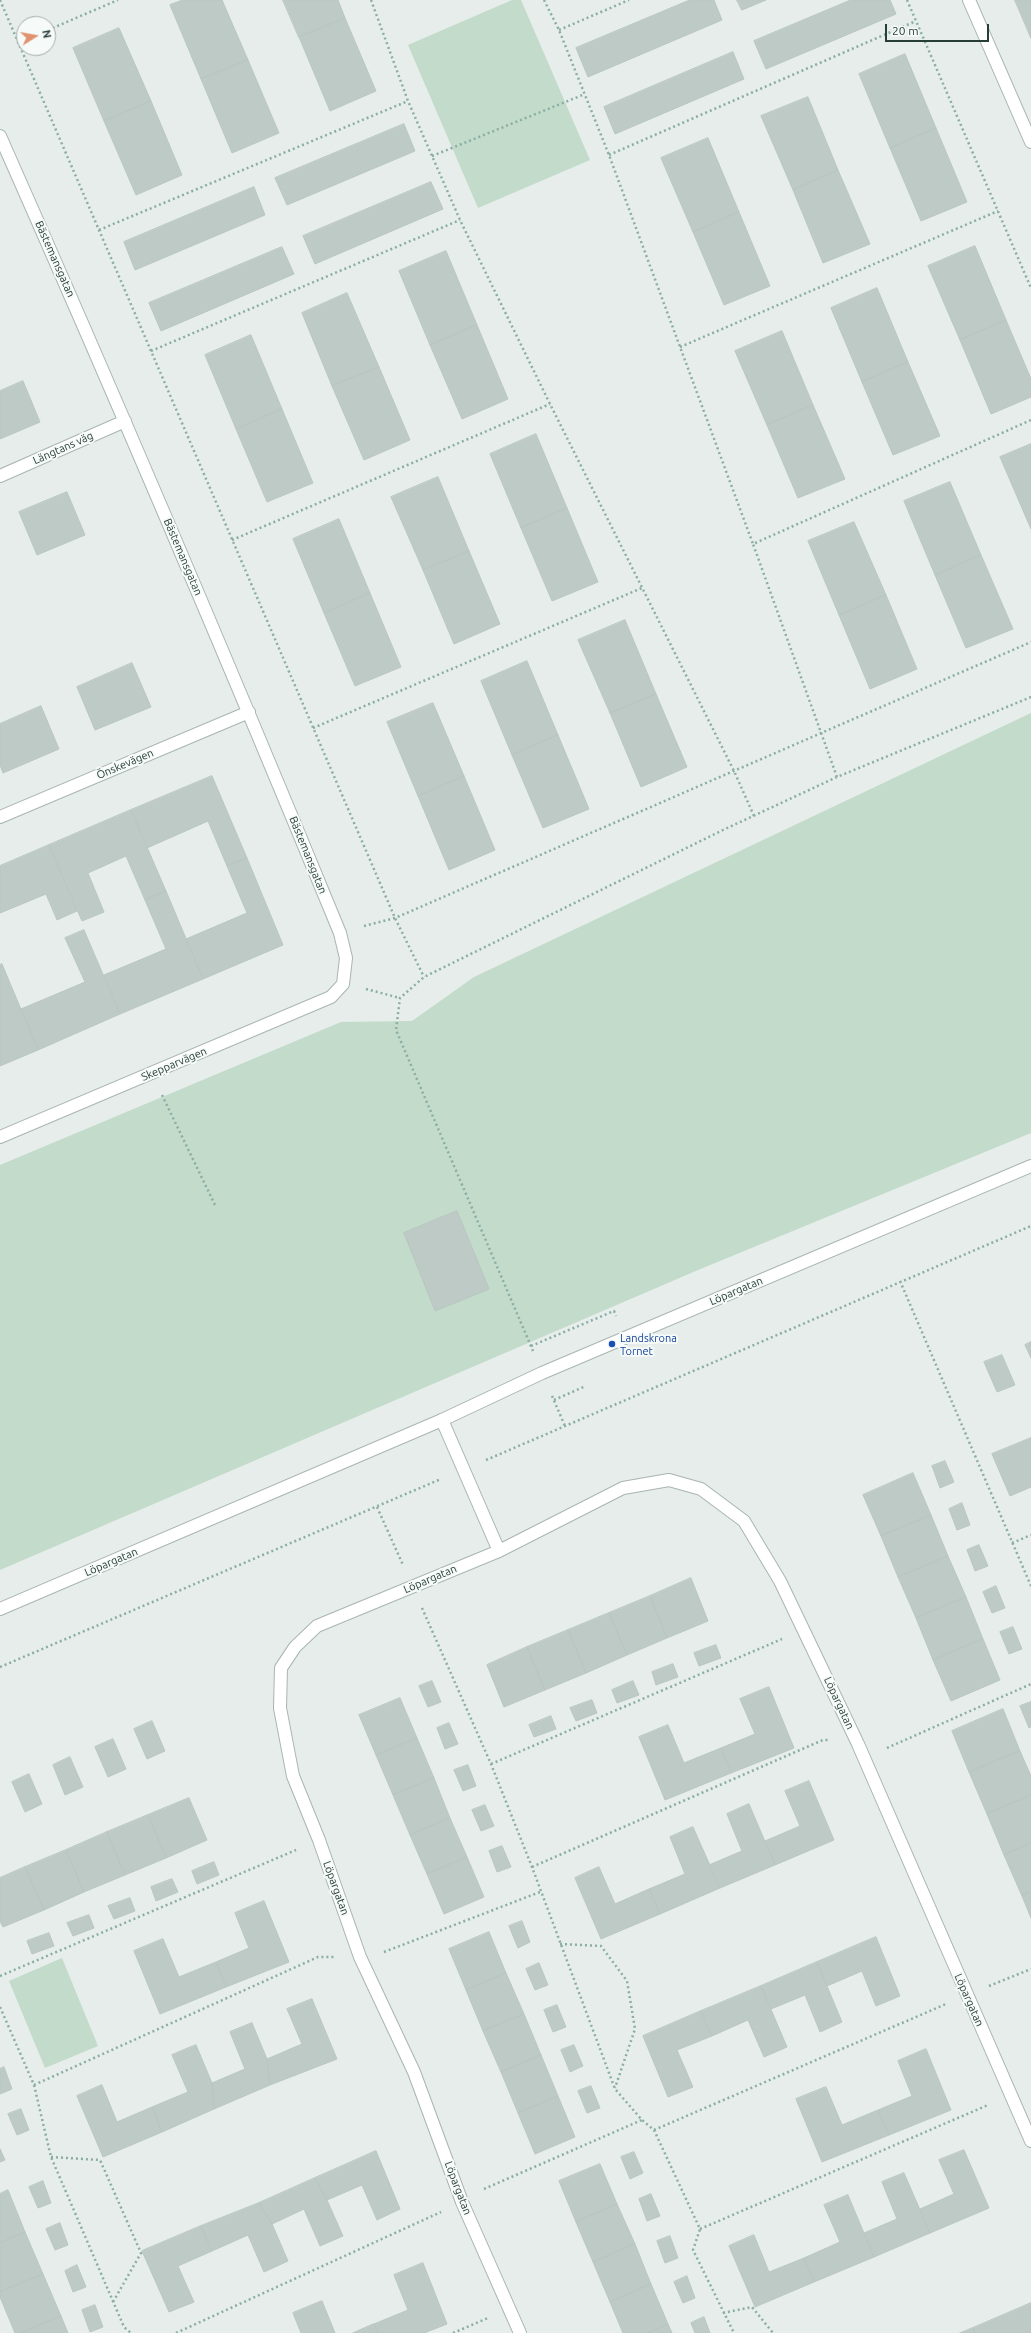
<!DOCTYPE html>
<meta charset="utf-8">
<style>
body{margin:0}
#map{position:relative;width:1031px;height:2333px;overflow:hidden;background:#e6edea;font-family:Ubuntu,sans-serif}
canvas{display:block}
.north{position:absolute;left:16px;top:16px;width:40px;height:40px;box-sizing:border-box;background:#f6faf8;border:1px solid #a3aeab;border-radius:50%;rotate:79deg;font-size:11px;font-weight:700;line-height:16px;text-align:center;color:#273d38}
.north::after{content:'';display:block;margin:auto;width:14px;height:18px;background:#e1926f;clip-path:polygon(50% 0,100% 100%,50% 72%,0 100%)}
.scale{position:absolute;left:885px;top:24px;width:104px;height:18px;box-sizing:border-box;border:2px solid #273d38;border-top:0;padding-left:5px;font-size:12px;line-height:14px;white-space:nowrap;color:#273d38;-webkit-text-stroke:3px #f6faf8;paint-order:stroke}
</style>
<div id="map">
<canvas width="1031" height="2333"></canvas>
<div class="north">N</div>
<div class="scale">20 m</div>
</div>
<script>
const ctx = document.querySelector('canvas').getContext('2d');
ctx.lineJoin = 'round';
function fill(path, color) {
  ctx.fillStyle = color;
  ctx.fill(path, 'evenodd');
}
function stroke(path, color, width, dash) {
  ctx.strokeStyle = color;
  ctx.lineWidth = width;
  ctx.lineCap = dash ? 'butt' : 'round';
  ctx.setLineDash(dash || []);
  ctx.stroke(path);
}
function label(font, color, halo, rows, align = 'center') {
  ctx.font = font + ' Ubuntu,sans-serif';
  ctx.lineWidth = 4;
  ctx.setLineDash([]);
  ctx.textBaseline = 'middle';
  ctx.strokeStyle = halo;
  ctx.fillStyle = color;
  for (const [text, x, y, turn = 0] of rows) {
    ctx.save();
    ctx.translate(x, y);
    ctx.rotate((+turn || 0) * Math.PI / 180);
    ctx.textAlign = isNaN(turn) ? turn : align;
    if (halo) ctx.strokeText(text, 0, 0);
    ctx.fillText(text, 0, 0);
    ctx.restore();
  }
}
const green = new Path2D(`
 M 512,0 L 521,0 L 590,160 L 478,208 L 408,45 Z
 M 1031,713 L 1031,1133 L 698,1270 L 0,1570 L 0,1165 L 341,1022 L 412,1021 L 474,977 Z
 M 62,1958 L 98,2046 L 45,2068 L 9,1981 Z`);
const building = new Path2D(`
 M 183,0 L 222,0 L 248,60 L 201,79 L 170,5 Z
 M 283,0 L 338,0 L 345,18 L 299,37 Z
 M 690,0 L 714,0 L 722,20 L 588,77 L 576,48 Z
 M 737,0 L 766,0 L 742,10 Z
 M 851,0 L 890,0 L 896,14 L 766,69 L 754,41 Z
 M 1015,0 L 1031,0 L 1031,38 Z
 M 345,18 L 376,91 L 330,111 L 299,37 Z
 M 119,28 L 151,101 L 104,121 L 73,48 Z
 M 733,52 L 744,79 L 615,134 L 604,107 Z
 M 905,54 L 936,128 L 890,148 L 859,74 Z
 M 248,60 L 279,133 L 232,153 L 201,79 Z
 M 808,97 L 838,170 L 793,190 L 761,116 Z
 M 151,101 L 182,175 L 136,195 L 104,121 Z
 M 404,124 L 415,151 L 287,205 L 275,178 Z
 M 936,128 L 967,202 L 921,221 L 890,148 Z
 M 708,138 L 739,212 L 693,232 L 661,158 Z
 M 838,170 L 870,244 L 823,263 L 793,190 Z
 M 431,182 L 443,209 L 315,264 L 303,236 Z
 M 254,187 L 265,215 L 135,270 L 124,242 Z
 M 739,212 L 770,286 L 724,305 L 693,232 Z
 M 975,246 L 1006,320 L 960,340 L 928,266 Z
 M 282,247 L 294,274 L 161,331 L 149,303 Z
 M 446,251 L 477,325 L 430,345 L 399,271 Z
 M 877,288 L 908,362 L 862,382 L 831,308 Z
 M 347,293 L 379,367 L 332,386 L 302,313 Z
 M 1006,320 L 1031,379 L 1031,397 L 991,414 L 960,340 Z
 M 477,325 L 508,399 L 462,419 L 430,345 Z
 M 782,331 L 813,405 L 767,425 L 735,351 Z
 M 251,335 L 282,409 L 236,429 L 205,355 Z
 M 908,362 L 940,436 L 893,455 L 862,382 Z
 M 379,367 L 410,440 L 364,460 L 332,386 Z
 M 23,381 L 40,422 L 0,439 L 0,391 Z
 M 813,405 L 845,479 L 798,498 L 767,425 Z
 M 282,409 L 313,483 L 267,502 L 236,429 Z
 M 536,434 L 567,508 L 521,528 L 490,454 Z
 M 1031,444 L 1031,529 L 1000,457 Z
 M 438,477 L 469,551 L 423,570 L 391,497 Z
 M 950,482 L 981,555 L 935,575 L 904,501 Z
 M 67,492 L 85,535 L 37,555 L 19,512 Z
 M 567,508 L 598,582 L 552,601 L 521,528 Z
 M 339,519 L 370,593 L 324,613 L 293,539 Z
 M 854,522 L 886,595 L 839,615 L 808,541 Z
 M 469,551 L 500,624 L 454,644 L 423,570 Z
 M 981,555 L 1013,629 L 966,648 L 935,575 Z
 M 370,593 L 401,667 L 355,686 L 324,613 Z
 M 886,595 L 917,669 L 870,689 L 839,615 Z
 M 625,620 L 656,694 L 610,713 L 578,640 Z
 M 527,661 L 558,735 L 512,755 L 481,681 Z
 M 132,663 L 151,707 L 95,730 L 77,687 Z
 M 656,694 L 687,767 L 641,787 L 610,713 Z
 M 433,703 L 464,776 L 418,796 L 387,722 Z
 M 41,706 L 59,749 L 3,773 L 0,765 L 0,724 Z
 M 558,735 L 589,809 L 543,828 L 512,755 Z
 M 212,776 L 247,858 L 227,866 L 208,821 L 147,848 L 131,810 Z
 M 464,776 L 495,850 L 449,870 L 418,796 Z
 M 131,810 L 166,891 L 145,900 L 126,856 L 88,873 L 104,912 L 82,921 L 49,845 Z
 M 49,845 L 77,911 L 57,920 L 46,894 L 0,913 L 0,866 Z
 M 247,858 L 283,945 L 203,979 L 186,939 L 247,913 L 227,866 Z
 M 166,891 L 203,979 L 120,1014 L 104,975 L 166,949 L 145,900 Z
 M 84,930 L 120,1014 L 38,1050 L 21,1009 L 85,982 L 65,938 Z
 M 2,964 L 38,1050 L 0,1066 L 0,965 Z
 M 457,1211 L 489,1289 L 435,1311 L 404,1233 Z
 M 1031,1342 L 1031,1358 L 1025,1345 Z
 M 1002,1355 L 1015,1385 L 997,1392 L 984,1362 Z
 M 1031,1438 L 1031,1487 L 1010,1496 L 992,1454 Z
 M 945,1461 L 954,1482 L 940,1488 L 932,1466 Z
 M 913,1473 L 931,1515 L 881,1536 L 863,1495 Z
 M 962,1503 L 970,1525 L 957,1530 L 949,1509 Z
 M 931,1515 L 948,1556 L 898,1577 L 881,1536 Z
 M 979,1545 L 988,1566 L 975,1571 L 967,1550 Z
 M 948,1556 L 966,1597 L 916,1618 L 898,1577 Z
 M 691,1578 L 708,1621 L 667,1638 L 650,1596 Z
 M 996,1586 L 1005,1608 L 992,1613 L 983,1592 Z
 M 650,1596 L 667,1638 L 627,1655 L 609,1613 Z
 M 966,1597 L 983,1639 L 933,1660 L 916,1618 Z
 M 609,1613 L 627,1655 L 586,1673 L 568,1630 Z
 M 1013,1627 L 1022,1649 L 1009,1654 L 1000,1632 Z
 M 568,1630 L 586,1673 L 545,1690 L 527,1647 Z
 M 983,1639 L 1000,1680 L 951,1701 L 933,1660 Z
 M 716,1645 L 721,1658 L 699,1666 L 694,1653 Z
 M 527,1647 L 545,1690 L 504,1707 L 487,1665 Z
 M 673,1664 L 678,1677 L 656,1685 L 652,1672 Z
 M 432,1681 L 441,1702 L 428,1707 L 419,1686 Z
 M 633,1681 L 639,1695 L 617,1703 L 612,1690 Z
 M 769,1687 L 794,1748 L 731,1773 L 721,1748 L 755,1734 L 740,1699 Z
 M 400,1698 L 417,1738 L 376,1755 L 359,1715 Z
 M 592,1700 L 597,1713 L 576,1721 L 570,1708 Z
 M 1031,1702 L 1031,1727 L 1029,1728 L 1020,1706 Z
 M 1003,1709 L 1020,1751 L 969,1772 L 952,1731 Z
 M 551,1716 L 556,1729 L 534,1737 L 529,1725 Z
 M 152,1721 L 165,1751 L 147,1759 L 134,1729 Z
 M 449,1723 L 458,1744 L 445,1749 L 437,1728 Z
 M 668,1725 L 684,1763 L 721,1748 L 731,1773 L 665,1800 L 639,1737 Z
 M 417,1738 L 434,1778 L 393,1795 L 376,1755 Z
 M 113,1739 L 126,1769 L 108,1777 L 95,1747 Z
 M 1020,1751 L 1031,1776 L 1031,1795 L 987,1814 L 969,1772 Z
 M 70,1757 L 83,1787 L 65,1795 L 53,1765 Z
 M 468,1765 L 476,1786 L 463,1791 L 454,1770 Z
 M 29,1774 L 42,1804 L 25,1812 L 12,1782 Z
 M 434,1778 L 450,1818 L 410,1835 L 393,1795 Z
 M 809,1781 L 834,1840 L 775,1865 L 765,1841 L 800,1826 L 785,1791 Z
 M 1031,1795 L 1031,1843 L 1004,1855 L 987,1814 Z
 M 189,1798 L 207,1840 L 166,1858 L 148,1815 Z
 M 749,1804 L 775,1865 L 720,1888 L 709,1865 L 742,1851 L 727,1814 Z
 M 485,1805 L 494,1826 L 481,1831 L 472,1810 Z
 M 148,1815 L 166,1858 L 125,1875 L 107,1832 Z
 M 450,1818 L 467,1857 L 427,1874 L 410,1835 Z
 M 693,1827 L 720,1888 L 660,1914 L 649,1889 L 685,1874 L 670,1837 Z
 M 107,1832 L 125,1875 L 84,1892 L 66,1850 Z
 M 1031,1843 L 1031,1892 L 1022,1896 L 1004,1855 Z
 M 502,1846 L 511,1867 L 497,1872 L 489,1851 Z
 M 66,1850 L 84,1892 L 44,1910 L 25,1867 Z
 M 467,1857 L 484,1897 L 444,1914 L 427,1874 Z
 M 214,1862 L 219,1875 L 197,1884 L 192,1871 Z
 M 25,1867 L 44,1910 L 3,1927 L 0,1921 L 0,1878 Z
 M 599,1867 L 615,1904 L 649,1889 L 660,1914 L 601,1939 L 575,1878 Z
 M 172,1879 L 178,1892 L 156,1901 L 151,1887 Z
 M 1031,1892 L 1031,1918 L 1022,1896 Z
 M 130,1898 L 135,1911 L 114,1919 L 108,1906 Z
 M 264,1901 L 289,1962 L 226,1987 L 216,1962 L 249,1948 L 235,1913 Z
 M 89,1915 L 94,1928 L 73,1936 L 67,1923 Z
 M 522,1921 L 530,1942 L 518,1948 L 509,1926 Z
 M 489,1932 L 506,1973 L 466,1990 L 449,1949 Z
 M 49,1933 L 54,1946 L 32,1954 L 27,1941 Z
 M 876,1937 L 900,1996 L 876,2006 L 862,1971 L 827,1986 L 817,1962 Z
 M 163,1939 L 179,1977 L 216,1962 L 226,1987 L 160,2014 L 134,1951 Z
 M 817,1962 L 842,2022 L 820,2032 L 805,1995 L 771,2009 L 761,1986 Z
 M 539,1963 L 548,1985 L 535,1990 L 526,1969 Z
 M 506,1973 L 524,2014 L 483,2031 L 466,1990 Z
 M 761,1986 L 787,2047 L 764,2057 L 748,2020 L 712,2036 L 701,2011 Z
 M 312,1999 L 337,2059 L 270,2085 L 267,2059 L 302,2044 L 287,2009 Z
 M 557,2005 L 566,2027 L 553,2032 L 544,2010 Z
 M 701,2011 L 712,2036 L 677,2050 L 693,2087 L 668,2097 L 643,2036 Z
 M 524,2014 L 541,2055 L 501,2072 L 483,2031 Z
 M 252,2023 L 267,2059 L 270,2085 L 214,2109 L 212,2083 L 245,2069 L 230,2032 Z
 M 196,2045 L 212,2083 L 214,2109 L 162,2132 L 152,2107 L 188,2092 L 172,2055 Z
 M 574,2045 L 583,2066 L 570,2072 L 561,2050 Z
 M 926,2049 L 951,2110 L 889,2135 L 878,2110 L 912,2096 L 898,2061 Z
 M 541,2055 L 558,2096 L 518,2113 L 501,2072 Z
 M 4,2067 L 12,2089 L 0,2094 L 0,2069 Z
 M 102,2085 L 117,2122 L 152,2107 L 162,2132 L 103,2157 L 77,2096 Z
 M 591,2086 L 600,2108 L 587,2113 L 578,2091 Z
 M 826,2087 L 842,2125 L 878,2110 L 889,2135 L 822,2162 L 796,2099 Z
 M 558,2096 L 575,2137 L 535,2154 L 518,2113 Z
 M 21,2109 L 29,2130 L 17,2135 L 8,2114 Z
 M 0,2149 L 5,2160 L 0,2162 Z
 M 964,2150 L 989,2208 L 930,2233 L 920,2209 L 954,2194 L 939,2160 Z
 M 376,2151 L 400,2209 L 377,2220 L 362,2185 L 327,2200 L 315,2178 Z
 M 634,2152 L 643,2173 L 630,2179 L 621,2157 Z
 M 600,2164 L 617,2204 L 576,2222 L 559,2181 Z
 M 904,2173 L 930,2233 L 874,2257 L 864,2233 L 897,2219 L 882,2182 Z
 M 315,2178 L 327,2200 L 343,2236 L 320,2246 L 304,2209 L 272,2224 L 259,2203 Z
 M 43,2181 L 51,2203 L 38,2208 L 29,2187 Z
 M 8,2190 L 25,2232 L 0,2243 L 0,2194 Z
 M 651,2194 L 660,2216 L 647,2221 L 639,2199 Z
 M 848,2195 L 874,2257 L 814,2282 L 804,2258 L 840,2242 L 824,2205 Z
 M 259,2203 L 272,2224 L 288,2261 L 264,2272 L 248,2235 L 212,2251 L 201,2226 Z
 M 617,2204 L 635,2244 L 593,2262 L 576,2222 Z
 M 60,2223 L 68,2245 L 55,2250 L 46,2229 Z
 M 201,2226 L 212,2251 L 178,2266 L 194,2302 L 169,2312 L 142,2251 Z
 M 25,2232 L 43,2274 L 0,2292 L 0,2243 Z
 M 754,2235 L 769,2272 L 804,2258 L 814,2282 L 755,2307 L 729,2246 Z
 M 670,2236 L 678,2258 L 665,2263 L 657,2241 Z
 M 635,2244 L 651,2284 L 610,2302 L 593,2262 Z
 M 423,2263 L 447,2324 L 424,2333 L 378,2333 L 374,2324 L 408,2310 L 394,2275 Z
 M 77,2265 L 86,2287 L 73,2292 L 65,2271 Z
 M 43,2274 L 61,2316 L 21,2333 L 15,2333 L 0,2297 L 0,2292 Z
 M 687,2276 L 695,2298 L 683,2303 L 674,2282 Z
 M 651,2284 L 668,2324 L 648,2333 L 623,2333 L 610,2302 Z
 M 322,2301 L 335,2333 L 301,2333 L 293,2313 Z
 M 1031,2303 L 1031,2333 L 975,2333 L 973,2328 Z
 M 95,2305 L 103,2327 L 90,2332 L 82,2310 Z
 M 61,2316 L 68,2333 L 21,2333 Z
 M 704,2317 L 710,2333 L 695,2333 L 691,2323 Z
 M 374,2324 L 378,2333 L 353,2333 Z
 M 668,2324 L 672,2333 L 648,2333 Z
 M 973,2328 L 975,2333 L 960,2333 Z`);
const path = new Path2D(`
 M 0,0 L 395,918 L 424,977
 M 371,0 L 408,101 L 460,220 L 550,404 L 734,771 L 754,816
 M 544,0 L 559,30 L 609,155 L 753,544
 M 907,0 L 1031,288
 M 48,30 L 118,0
 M 559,30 L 629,0
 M 18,42 L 24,40
 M 609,155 L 916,21
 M 432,156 L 585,94
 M 99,230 L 408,101
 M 680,347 L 998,211
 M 151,351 L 460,220
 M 232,540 L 550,404
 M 313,728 L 642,588
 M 837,777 L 753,544 L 1031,420
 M 364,926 L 395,918 L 1031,642
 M 366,989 L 400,998
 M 162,1095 L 215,1205
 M 900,1281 L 1031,1586
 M 531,1346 L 614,1311 L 616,1316
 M 533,1351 L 396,1030 L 400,998 L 424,977 L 723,830 L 837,777 L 1031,697
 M 552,1396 L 565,1426
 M 554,1400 L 586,1386
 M 486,1460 L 1031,1226
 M 377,1507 L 403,1565
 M 1012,1543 L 1031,1535
 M 422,1608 L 491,1764 L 532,1867 L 615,2089 L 642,2120 L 654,2130 L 700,2229 L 693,2250 L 734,2333
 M 0,1667 L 441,1479
 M 887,1748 L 1031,1684
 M 491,1764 L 782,1639
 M 532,1867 L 823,1740 L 829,1740
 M 560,1944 L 601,1946 L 627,1981 L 635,2029 L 615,2088
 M 384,1952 L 540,1892
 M 0,1976 L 296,1850
 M 989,1986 L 1031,1969
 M 0,2007 L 34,2085 L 318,1957 L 334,1957
 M 34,2085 L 51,2157 L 124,2327 L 131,2333
 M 654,2130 L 946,2004
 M 51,2157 L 100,2160 L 141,2253 L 113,2302
 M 484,2189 L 642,2120
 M 700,2229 L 988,2105
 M 723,2313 L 752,2307 L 773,2333
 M 176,2333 L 441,2212
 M 453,2333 L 488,2318`);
const minor = new Path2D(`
 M 969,0 L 1031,142
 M 0,136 C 117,400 230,666 340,933 L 346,958 L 343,984 L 331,997 L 0,1137
 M 0,476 L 125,421
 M 0,817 L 249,712
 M 442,1420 L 499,1551
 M 520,2333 L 462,2202 L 414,2072 L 360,1957 L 319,1840 L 293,1776 L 280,1708 L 281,1668 L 295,1647 L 317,1626 L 499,1551 L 623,1488 L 669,1480 L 701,1489 L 744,1521 L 780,1581 L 858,1744 L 1031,2141`);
const tertiary = new Path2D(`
 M 0,1609 L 442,1420 L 542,1373 L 1031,1166`);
const markers = [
 [612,1344,4,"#1a4fb4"]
];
const streetNames = [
 ["Bästemansgatan",55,259,66],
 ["Längtans väg",63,448,-24],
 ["Bästemansgatan",183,557,67],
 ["Önskevägen",125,764,-23],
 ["Bästemansgatan",308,855,68],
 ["Skepparvägen",174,1064,-23],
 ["Löpargatan",736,1291,-23],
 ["Löpargatan",111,1562,-23],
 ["Löpargatan",430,1579,-23],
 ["Löpargatan",839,1703,65],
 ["Löpargatan",336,1888,70],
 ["Löpargatan",969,2000,66],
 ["Löpargatan",458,2188,69]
];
const transitNames = [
 ["Landskrona",620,1338],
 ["Tornet",620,1351]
];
fill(green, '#c2dbca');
fill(building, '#becac6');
stroke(building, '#b9c6c1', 1);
stroke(minor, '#a9b5b1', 14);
stroke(tertiary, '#a9b5b1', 14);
stroke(path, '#8aada4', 2.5, [2, 3]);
stroke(minor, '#fff', 12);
stroke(tertiary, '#fff', 12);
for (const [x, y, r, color] of markers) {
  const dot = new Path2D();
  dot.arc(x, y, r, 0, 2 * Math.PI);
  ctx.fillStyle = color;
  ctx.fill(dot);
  stroke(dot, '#f6faf8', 1.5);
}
label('11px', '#273d38', '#f6faf8', streetNames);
label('11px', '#164399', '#f6faf8', transitNames, 'left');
</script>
